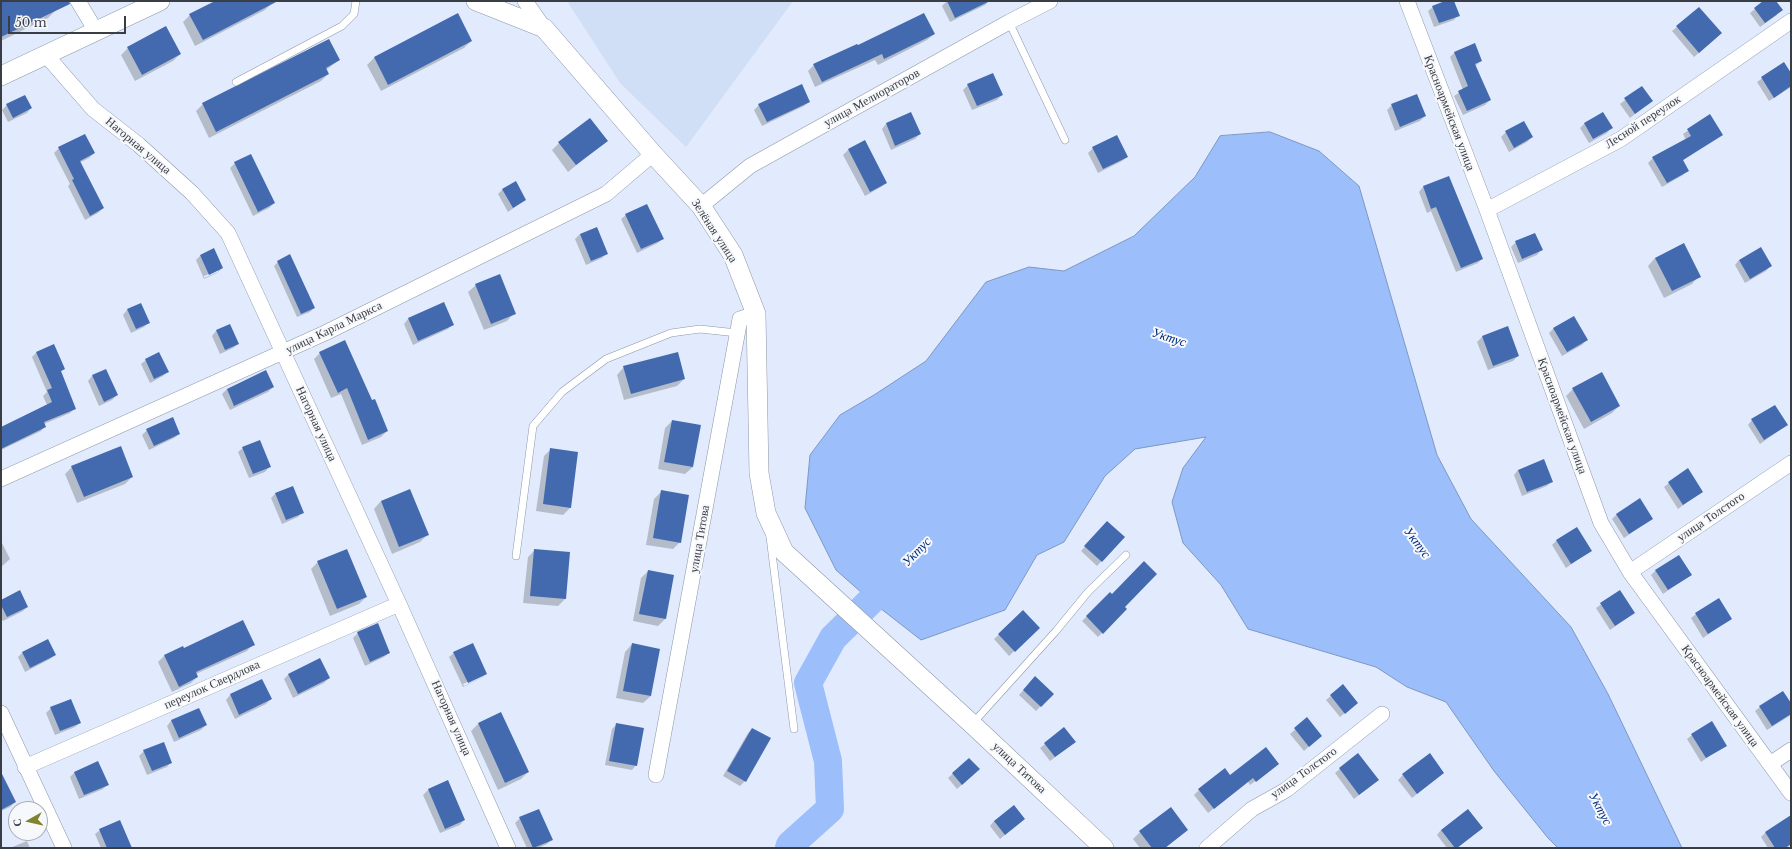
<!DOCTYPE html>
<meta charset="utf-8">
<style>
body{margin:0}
#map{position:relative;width:1792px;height:849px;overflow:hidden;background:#e1ebfd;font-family:"Libre Baskerville",serif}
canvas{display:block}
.frame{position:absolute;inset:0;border:2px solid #393d44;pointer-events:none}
.north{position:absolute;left:8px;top:801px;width:40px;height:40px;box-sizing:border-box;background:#f6f8fb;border:1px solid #aaadb2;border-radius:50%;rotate:262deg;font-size:11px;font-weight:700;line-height:16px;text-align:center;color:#393d44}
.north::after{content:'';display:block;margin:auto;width:14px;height:18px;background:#80832d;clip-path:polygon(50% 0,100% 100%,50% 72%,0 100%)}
.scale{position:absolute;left:8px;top:16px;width:118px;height:18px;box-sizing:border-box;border:2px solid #393d44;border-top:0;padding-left:5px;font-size:12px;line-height:14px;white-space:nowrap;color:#393d44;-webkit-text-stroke:3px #f6f8fb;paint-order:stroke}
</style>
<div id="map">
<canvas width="1792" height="849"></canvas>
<div class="frame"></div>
<div class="north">С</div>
<div class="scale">50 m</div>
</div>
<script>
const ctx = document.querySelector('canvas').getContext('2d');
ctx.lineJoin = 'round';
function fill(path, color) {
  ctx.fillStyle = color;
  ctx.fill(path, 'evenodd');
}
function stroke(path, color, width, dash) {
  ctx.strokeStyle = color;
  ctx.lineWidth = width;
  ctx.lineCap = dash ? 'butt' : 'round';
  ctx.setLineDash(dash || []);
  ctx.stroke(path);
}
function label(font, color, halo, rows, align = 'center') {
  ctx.font = font + ' "Libre Baskerville",serif';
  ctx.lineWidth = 4;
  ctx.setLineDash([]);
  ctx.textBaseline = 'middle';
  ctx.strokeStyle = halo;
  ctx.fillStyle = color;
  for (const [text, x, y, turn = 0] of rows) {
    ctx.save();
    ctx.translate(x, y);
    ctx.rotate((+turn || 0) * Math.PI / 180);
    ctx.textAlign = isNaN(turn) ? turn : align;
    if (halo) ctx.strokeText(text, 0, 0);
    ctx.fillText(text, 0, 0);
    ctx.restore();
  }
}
const built = new Path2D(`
 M 567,1 L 793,1 L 686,147 L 620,83 Z`);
const water = new Path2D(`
 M 1270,132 L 1319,151 L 1359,186 L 1437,455 L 1471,519 L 1571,627 L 1608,694 L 1682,848 L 1558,848 L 1548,838 L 1494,771 L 1446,702 L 1407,687 L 1376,667 L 1248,629 L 1221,585 L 1183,543 L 1172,502 L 1183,468 L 1206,437 L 1135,449 L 1105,476 L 1064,542 L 1037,555 L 1005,610 L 921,640 L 871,601 L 836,570 L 805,508 L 810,455 L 840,415 L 874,395 L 926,361 L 986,282 L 1029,267 L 1064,271 L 1134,236 L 1195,177 L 1220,136 Z`);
const shadow = new Path2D(`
 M 1,1 L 53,1 L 57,9 L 48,18 L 1,41 Z
 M 217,1 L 271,1 L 272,3 L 265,10 L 195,46 L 183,22 L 190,15 Z
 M 947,1 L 989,1 L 985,5 L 950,22 L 942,6 Z
 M 1448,1 L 1453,1 L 1458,15 L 1454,20 L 1434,27 L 1428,11 L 1433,7 Z
 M 1765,1 L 1775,1 L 1777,15 L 1760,27 L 1750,13 Z
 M 457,15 L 471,41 L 464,48 L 381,91 L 367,65 L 374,58 Z
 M 1677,27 L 1716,38 L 1694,57 L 1672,31 Z
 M 934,34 L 927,40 L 878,65 L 875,60 L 815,87 L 808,71 L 814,65 Z
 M 128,48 L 180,54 L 173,61 L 135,81 L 121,55 Z
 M 1455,52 L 1481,61 L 1475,66 L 1490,100 L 1485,105 L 1463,115 L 1454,96 L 1463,90 L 1450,57 Z
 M 339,60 L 326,70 L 328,74 L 321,81 L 209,138 L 196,111 L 203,104 Z
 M 1784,63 L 1791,75 L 1791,87 L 1769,101 L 1757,82 Z
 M 968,85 L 1002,95 L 997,100 L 972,110 L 963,90 Z
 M 1642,87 L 1651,101 L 1630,118 L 1620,104 Z
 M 25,96 L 31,108 L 27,113 L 8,122 L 2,110 L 7,105 Z
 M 809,102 L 804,106 L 762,126 L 754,110 L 759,105 Z
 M 1392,105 L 1425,116 L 1420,121 L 1395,131 L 1387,110 Z
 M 911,114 L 920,134 L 915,139 L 891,150 L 882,129 L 886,124 Z
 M 1710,115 L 1722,134 L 1682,161 L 1687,171 L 1683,175 L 1662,187 L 1648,163 L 1653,158 L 1686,140 L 1683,134 Z
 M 1523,122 L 1532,137 L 1527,142 L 1509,152 L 1501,137 L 1506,132 Z
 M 1585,123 L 1611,128 L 1607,133 L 1589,143 L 1580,128 Z
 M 607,140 L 568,172 L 552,150 L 559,143 Z
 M 864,142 L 886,183 L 881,187 L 865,196 L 843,155 L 848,150 Z
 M 59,148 L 94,153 L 89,158 L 79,163 L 103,208 L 98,213 L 85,220 L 68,186 L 70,184 L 54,153 Z
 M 1093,148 L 1127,157 L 1122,161 L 1098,173 L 1088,153 Z
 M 235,163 L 274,203 L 269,208 L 253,216 L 230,168 Z
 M 1448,178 L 1482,259 L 1478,263 L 1456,272 L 1431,211 L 1427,213 L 1419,192 L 1423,187 Z
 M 503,189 L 525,200 L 508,212 L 498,194 Z
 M 626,215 L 662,239 L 658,243 L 637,253 L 621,219 Z
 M 596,228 L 606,254 L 602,258 L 586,265 L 575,239 L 580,234 Z
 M 1516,242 L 1541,250 L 1537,255 L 1518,263 L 1511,247 Z
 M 1683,244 L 1699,276 L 1692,284 L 1664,298 L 1648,266 L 1655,258 Z
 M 200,256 L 222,268 L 217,273 L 204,279 L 196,260 ZM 218,270 L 218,272 L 204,278 L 204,276 Z
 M 1739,260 L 1770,266 L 1766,271 L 1745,283 L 1735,265 Z
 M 278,262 L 314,308 L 310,312 L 297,317 L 274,266 Z
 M 476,285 L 514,313 L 507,321 L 484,330 L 468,292 Z
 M 443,303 L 453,324 L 448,329 L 413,345 L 404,324 L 408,319 Z
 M 141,304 L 149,322 L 144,327 L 131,333 L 123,315 L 127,310 Z
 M 1573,317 L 1586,340 L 1582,345 L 1562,356 L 1549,333 L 1553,329 Z
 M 229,325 L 238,344 L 233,348 L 220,354 L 212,336 L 216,331 Z
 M 1507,328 L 1518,356 L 1513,361 L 1488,370 L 1477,342 L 1482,337 Z
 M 53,345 L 64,369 L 60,372 L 75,408 L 70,413 L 44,424 L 45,426 L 41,431 L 1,450 L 1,428 L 47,405 L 43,396 L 47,392 L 32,357 L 36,353 Z
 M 320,353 L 387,431 L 381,437 L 362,445 L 341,394 L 331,398 L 314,359 Z
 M 146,360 L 167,372 L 163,376 L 150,383 L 141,364 Z
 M 624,367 L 684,379 L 677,386 L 624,400 L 617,375 Z
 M 105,370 L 117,395 L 112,400 L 99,406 L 88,381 L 92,376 Z
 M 266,371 L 273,387 L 268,392 L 230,410 L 222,394 L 227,389 Z
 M 1573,389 L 1619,406 L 1612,413 L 1584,429 L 1566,396 Z
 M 1752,420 L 1787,425 L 1760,444 L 1748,425 Z
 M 672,421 L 693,467 L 685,474 L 658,469 L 665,428 Z
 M 147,430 L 179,434 L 174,438 L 149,450 L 142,435 Z
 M 243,448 L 269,467 L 265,472 L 249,478 L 238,452 Z
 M 551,449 L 570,508 L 563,515 L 536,511 L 544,456 Z
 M 72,467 L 132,477 L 125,484 L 77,503 L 65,474 Z
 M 1518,470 L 1551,482 L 1547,486 L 1522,496 L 1514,475 Z
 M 1669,483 L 1702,491 L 1678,509 L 1664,487 Z
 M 409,490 L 427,535 L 420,542 L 392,554 L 374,509 L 381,501 Z
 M 662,491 L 680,542 L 673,549 L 646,545 L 654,499 Z
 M 276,493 L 302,513 L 298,517 L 282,524 L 271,498 Z
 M 1617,514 L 1652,519 L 1624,538 L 1612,519 Z
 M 1103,527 L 1124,537 L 1097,566 L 1081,551 Z
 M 1557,540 L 1590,551 L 1566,568 L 1552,545 Z
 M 1,541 L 10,559 L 1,567 Z
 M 535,550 L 565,599 L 558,606 L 523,603 L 528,557 Z
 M 318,562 L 366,597 L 359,604 L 330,616 L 311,569 Z
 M 1656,570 L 1690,575 L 1663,594 L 1651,575 Z
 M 648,571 L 665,619 L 658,626 L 633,621 L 641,578 Z
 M 1620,591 L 1634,613 L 1610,630 L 1596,608 Z
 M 1110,593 L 1126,609 L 1098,637 L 1082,621 Z
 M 1,601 L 27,607 L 23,611 L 3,621 L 1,618 Z
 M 1023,612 L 1038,628 L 1009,656 L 994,639 Z
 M 1696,614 L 1731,618 L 1703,638 L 1691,618 Z
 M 358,633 L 389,653 L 384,657 L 365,666 L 353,638 Z
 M 253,644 L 247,651 L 196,674 L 197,677 L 191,683 L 172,692 L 158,662 L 164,656 L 183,647 L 184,649 Z
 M 632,644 L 651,696 L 643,703 L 616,698 L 625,652 Z
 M 23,652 L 55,655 L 50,659 L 25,672 L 18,657 Z
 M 454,653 L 486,674 L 481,678 L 463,687 L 449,657 ZM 482,675 L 482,677 L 464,686 L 463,684 Z
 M 320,660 L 329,678 L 324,683 L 293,698 L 284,679 L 288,675 Z
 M 1035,678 L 1052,694 L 1036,711 L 1019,695 Z
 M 261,680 L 271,699 L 266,704 L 235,719 L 226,700 L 230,695 Z
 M 1343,686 L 1352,707 L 1340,717 L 1326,700 Z
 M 1791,705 L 1791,715 L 1767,730 L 1755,711 L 1760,707 Z
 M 51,708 L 80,723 L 75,727 L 55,735 L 46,713 Z
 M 199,709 L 206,725 L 201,730 L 174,742 L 167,726 L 171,721 Z
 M 501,713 L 528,772 L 521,779 L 498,790 L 471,731 L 478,724 Z
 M 1307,719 L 1316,740 L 1304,751 L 1290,734 Z
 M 617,724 L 636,765 L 632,770 L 605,765 L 612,729 Z
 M 752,729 L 770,739 L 745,781 L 740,786 L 723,776 L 748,733 Z
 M 1692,735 L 1725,745 L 1701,762 L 1687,739 Z
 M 1045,744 L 1070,746 L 1050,761 L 1040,748 Z
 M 144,751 L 171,762 L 167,767 L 147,775 L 139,756 Z
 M 1358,754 L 1378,780 L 1354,799 L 1335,773 Z
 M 969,759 L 974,774 L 957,789 L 948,778 Z
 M 1273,768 L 1250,785 L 1248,782 L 1208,813 L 1194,795 L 1199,790 L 1230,776 Z
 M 75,772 L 107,785 L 103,789 L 79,799 L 70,777 Z
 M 1443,773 L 1412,798 L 1398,780 L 1403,775 Z
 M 448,781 L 464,820 L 460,825 L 440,833 L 423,795 L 428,790 Z
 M 1,786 L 15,802 L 10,807 L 1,811 Z
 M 520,818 L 552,839 L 547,844 L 538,848 L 527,848 L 515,823 Z
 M 1024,819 L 1000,839 L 990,826 L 994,821 Z
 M 1791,823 L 1791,845 L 1786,848 L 1768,848 L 1761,837 L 1765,833 Z
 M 1482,828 L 1457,848 L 1447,848 L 1437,835 L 1441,830 Z
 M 100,830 L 131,848 L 101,848 L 95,834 Z
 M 1187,830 L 1165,848 L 1140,848 L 1133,839 L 1140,832 Z
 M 27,841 L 30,848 L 10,848 Z`);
const river = new Path2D(`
 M 789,848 L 790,845 L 830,809 L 828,761 L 808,683 L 833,638 L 898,574`);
const building = new Path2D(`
 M 1,1 L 69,1 L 70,4 L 1,37 Z
 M 215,1 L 278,1 L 203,40 L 189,14 Z
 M 947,1 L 990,1 L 955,18 Z
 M 1445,1 L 1454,1 L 1460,16 L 1439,23 L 1432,6 Z
 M 1763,1 L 1776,1 L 1783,10 L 1765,23 L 1754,8 Z
 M 1699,7 L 1722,33 L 1699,53 L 1676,26 Z
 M 458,13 L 472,41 L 388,85 L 374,57 Z
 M 924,13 L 935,34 L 884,59 L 882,54 L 822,82 L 813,64 L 857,44 L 858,45 Z
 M 166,26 L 181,54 L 142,75 L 127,47 Z
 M 329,39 L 340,60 L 326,68 L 329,74 L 216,132 L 202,103 Z
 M 1475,43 L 1482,61 L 1475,64 L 1491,100 L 1467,111 L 1458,91 L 1468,86 L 1454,52 Z
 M 1784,62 L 1791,73 L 1791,86 L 1774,98 L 1761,77 Z
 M 993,73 L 1003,95 L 977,106 L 967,84 Z
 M 802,84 L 810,102 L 767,122 L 758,104 Z
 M 1642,86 L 1653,101 L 1635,114 L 1624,98 Z
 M 1417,94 L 1426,116 L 1400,127 L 1391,104 Z
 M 25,95 L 32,108 L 13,118 L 6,104 Z
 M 911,112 L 921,134 L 895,146 L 886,123 Z
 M 1603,112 L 1613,128 L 1593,139 L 1584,123 Z
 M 1710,114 L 1723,135 L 1683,160 L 1689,171 L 1667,183 L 1652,157 L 1691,136 L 1687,129 Z
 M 590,118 L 608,141 L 576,165 L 558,142 Z
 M 1524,121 L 1533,137 L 1514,148 L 1505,131 Z
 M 85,134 L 95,153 L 80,161 L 104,208 L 90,216 L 72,180 L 74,179 L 58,147 Z
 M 1117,135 L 1128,157 L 1103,169 L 1092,147 Z
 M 865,140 L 887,183 L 870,192 L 848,149 Z
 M 251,154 L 275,203 L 258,212 L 234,162 Z
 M 1449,176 L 1483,259 L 1461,268 L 1436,207 L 1431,209 L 1423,186 Z
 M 516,181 L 526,200 L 513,208 L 502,189 Z
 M 647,204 L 664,239 L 641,249 L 625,214 Z
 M 597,227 L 608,254 L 591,261 L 580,234 Z
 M 1535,233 L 1543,250 L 1522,259 L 1515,241 Z
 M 1684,243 L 1701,277 L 1672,291 L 1655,258 Z
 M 1761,247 L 1772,266 L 1750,279 L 1739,260 Z
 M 214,248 L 223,268 L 209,275 L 200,255 Z
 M 290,254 L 315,308 L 301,314 L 277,261 Z
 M 500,274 L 516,314 L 491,324 L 475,284 Z
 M 444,302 L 454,325 L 418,341 L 408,318 Z
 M 141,303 L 150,323 L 136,329 L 127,309 Z
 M 1574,316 L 1588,340 L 1567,352 L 1553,328 Z
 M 230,324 L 239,344 L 225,350 L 216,330 Z
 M 1508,326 L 1519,356 L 1493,366 L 1482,336 Z
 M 345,340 L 372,400 L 375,399 L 388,431 L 368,440 L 347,388 L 338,393 L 319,352 Z
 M 54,344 L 65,369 L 61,371 L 76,409 L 44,422 L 46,427 L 1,449 L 1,427 L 52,402 L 47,390 L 52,388 L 36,352 Z
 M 159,352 L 169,372 L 154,379 L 145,359 Z
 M 678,352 L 685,379 L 631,394 L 623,366 Z
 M 106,369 L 118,395 L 104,402 L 92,375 Z
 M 266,370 L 274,387 L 234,406 L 227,389 Z
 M 1602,372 L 1620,406 L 1591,422 L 1572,388 Z
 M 1775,405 L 1788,425 L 1764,440 L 1751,419 Z
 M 173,417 L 180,434 L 154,446 L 146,429 Z
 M 672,420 L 701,425 L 693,467 L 664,462 Z
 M 260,440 L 271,467 L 253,474 L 242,447 Z
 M 121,446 L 133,477 L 84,497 L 71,466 Z
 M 550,448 L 578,452 L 571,508 L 543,504 Z
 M 1544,459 L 1553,482 L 1527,492 L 1518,470 Z
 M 1688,468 L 1703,492 L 1683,505 L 1668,482 Z
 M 293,486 L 304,513 L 286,520 L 275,493 Z
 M 410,489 L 429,535 L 399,547 L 381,501 Z
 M 661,490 L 689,495 L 681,543 L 653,538 Z
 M 1640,498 L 1653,519 L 1629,534 L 1616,514 Z
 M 1107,521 L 1125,537 L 1102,562 L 1084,546 Z
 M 1577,527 L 1592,551 L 1571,564 L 1556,540 Z
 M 347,549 L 367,597 L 337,609 L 317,561 Z
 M 534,549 L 570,552 L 566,599 L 530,596 Z
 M 1679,555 L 1692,575 L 1668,590 L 1655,570 Z
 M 1144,561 L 1157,574 L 1125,607 L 1127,609 L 1103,634 L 1086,616 L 1110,592 L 1112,594 Z
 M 648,570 L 674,575 L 666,619 L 639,614 Z
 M 20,590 L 28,607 L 7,617 L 1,605 L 1,600 Z
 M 1620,590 L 1635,613 L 1615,626 L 1600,603 Z
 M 1719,598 L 1732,619 L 1708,634 L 1695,613 Z
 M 1023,610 L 1040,628 L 1015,652 L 998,634 Z
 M 243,620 L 255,645 L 196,672 L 198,677 L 179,687 L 164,655 L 183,646 L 184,648 Z
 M 378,623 L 390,653 L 370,662 L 357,632 Z
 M 48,639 L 56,655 L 30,668 L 22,652 Z
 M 473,643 L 487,674 L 468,683 L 453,652 Z
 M 632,643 L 660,649 L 651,696 L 623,691 Z
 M 320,658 L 330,678 L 298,694 L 288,674 Z
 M 1035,676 L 1054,694 L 1041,707 L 1023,690 Z
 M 262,679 L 272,699 L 239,715 L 230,694 Z
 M 1343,684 L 1358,703 L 1345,714 L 1330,695 Z
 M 1783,691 L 1791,703 L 1791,714 L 1772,726 L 1759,706 Z
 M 71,699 L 81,723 L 60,731 L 50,707 Z
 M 199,708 L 207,725 L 179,738 L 171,720 Z
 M 501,712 L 529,772 L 505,783 L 478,723 Z
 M 1307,717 L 1322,736 L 1309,747 L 1294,728 Z
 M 1712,721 L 1727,746 L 1706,758 L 1691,734 Z
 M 616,723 L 644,728 L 637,766 L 609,761 Z
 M 1064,727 L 1076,742 L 1055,757 L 1044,743 Z
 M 752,728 L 771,738 L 746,782 L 727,771 Z
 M 164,742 L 172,763 L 152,771 L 143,750 Z
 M 1266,747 L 1279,764 L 1256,782 L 1253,778 L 1214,809 L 1198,789 L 1225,768 L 1230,775 Z
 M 1358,753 L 1379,780 L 1359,795 L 1339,768 Z
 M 1430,753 L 1444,773 L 1417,794 L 1402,774 Z
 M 969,758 L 980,769 L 962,785 L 952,773 Z
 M 98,761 L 109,785 L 84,795 L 74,772 Z
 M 1,772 L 16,802 L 1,810 Z
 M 448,780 L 465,820 L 445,829 L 428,789 Z
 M 1014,805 L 1025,819 L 1005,835 L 994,821 Z
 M 1171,807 L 1188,830 L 1165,848 L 1152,848 L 1139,831 Z
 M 539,809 L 553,840 L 533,848 L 519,817 Z
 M 1468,809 L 1483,828 L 1457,848 L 1455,848 L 1441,830 Z
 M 1791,815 L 1791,844 L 1785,848 L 1775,848 L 1765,832 Z
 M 120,820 L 132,848 L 107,848 L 99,829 Z`);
const service = new Path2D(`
 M 1009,22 L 1065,140
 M 236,82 L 342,26 L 354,14 L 356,1
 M 770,537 L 794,729
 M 516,556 L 533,426 L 562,392 L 606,359 L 671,333 L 700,329 L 737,333
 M 973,723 L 1056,631 L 1088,592 L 1126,555`);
const minor = new Path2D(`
 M 78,1 L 96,31
 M 525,1 L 544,28
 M 1407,1 L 1487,210 L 1601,523 L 1630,572 L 1791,793
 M 46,55 L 93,109 L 139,145 L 192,193 L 228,233 L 399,604 L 508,848
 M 701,206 L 750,166 L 1009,22 L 1050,1
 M 1487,210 L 1621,139 L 1791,21
 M 1,479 L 325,333 L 606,194 L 653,154
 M 1630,572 L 1791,463
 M 1,713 L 64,848
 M 1770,764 L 1791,750
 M 25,767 L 399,604
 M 656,775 L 740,319 L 756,314
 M 1207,848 L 1252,809 L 1286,790 L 1382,714`);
const tertiary = new Path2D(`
 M 476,1 L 544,28 L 653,154 L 701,206 L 733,255 L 756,314 L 759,473 L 766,513 L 784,552 L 972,724 L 1104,848
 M 1,76 L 160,1`);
const streetNames = [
 ["улица Мелиораторов",872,98,-29],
 ["Красноармейская улица",1449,113,69],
 ["Лесной переулок",1643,122,-33],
 ["Нагорная улица",138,146,40],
 ["Зелёная улица",714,231,57],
 ["улица Карла Маркса",334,328,-26],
 ["Красноармейская улица",1562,416,70],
 ["Нагорная улица",316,424,65],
 ["улица Толстого",1711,517,-34],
 ["улица Титова",700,539,-80],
 ["переулок Свердлова",212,685,-24],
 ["Красноармейская улица",1720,696,54],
 ["Нагорная улица",451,718,66],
 ["улица Титова",1019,768,43],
 ["улица Толстого",1304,773,-36]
];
const waterNames = [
 ["Уктус",1169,338,18],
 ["Уктус",1417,543,53],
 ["Уктус",917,552,-46],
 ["Уктус",1600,809,62]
];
fill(built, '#d0def6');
fill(water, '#9cbefa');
stroke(water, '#7e97c3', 1);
fill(shadow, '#0003');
stroke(river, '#9cbefa', 28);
fill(building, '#436aaf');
stroke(service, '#8d97a7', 8);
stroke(minor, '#8d97a7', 16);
stroke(tertiary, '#8d97a7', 20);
stroke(service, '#fff', 7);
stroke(minor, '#fff', 15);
stroke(tertiary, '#fff', 19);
label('12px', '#393d44', '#f6f8fb', streetNames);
label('italic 13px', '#002b7e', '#f6f8fb', waterNames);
</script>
